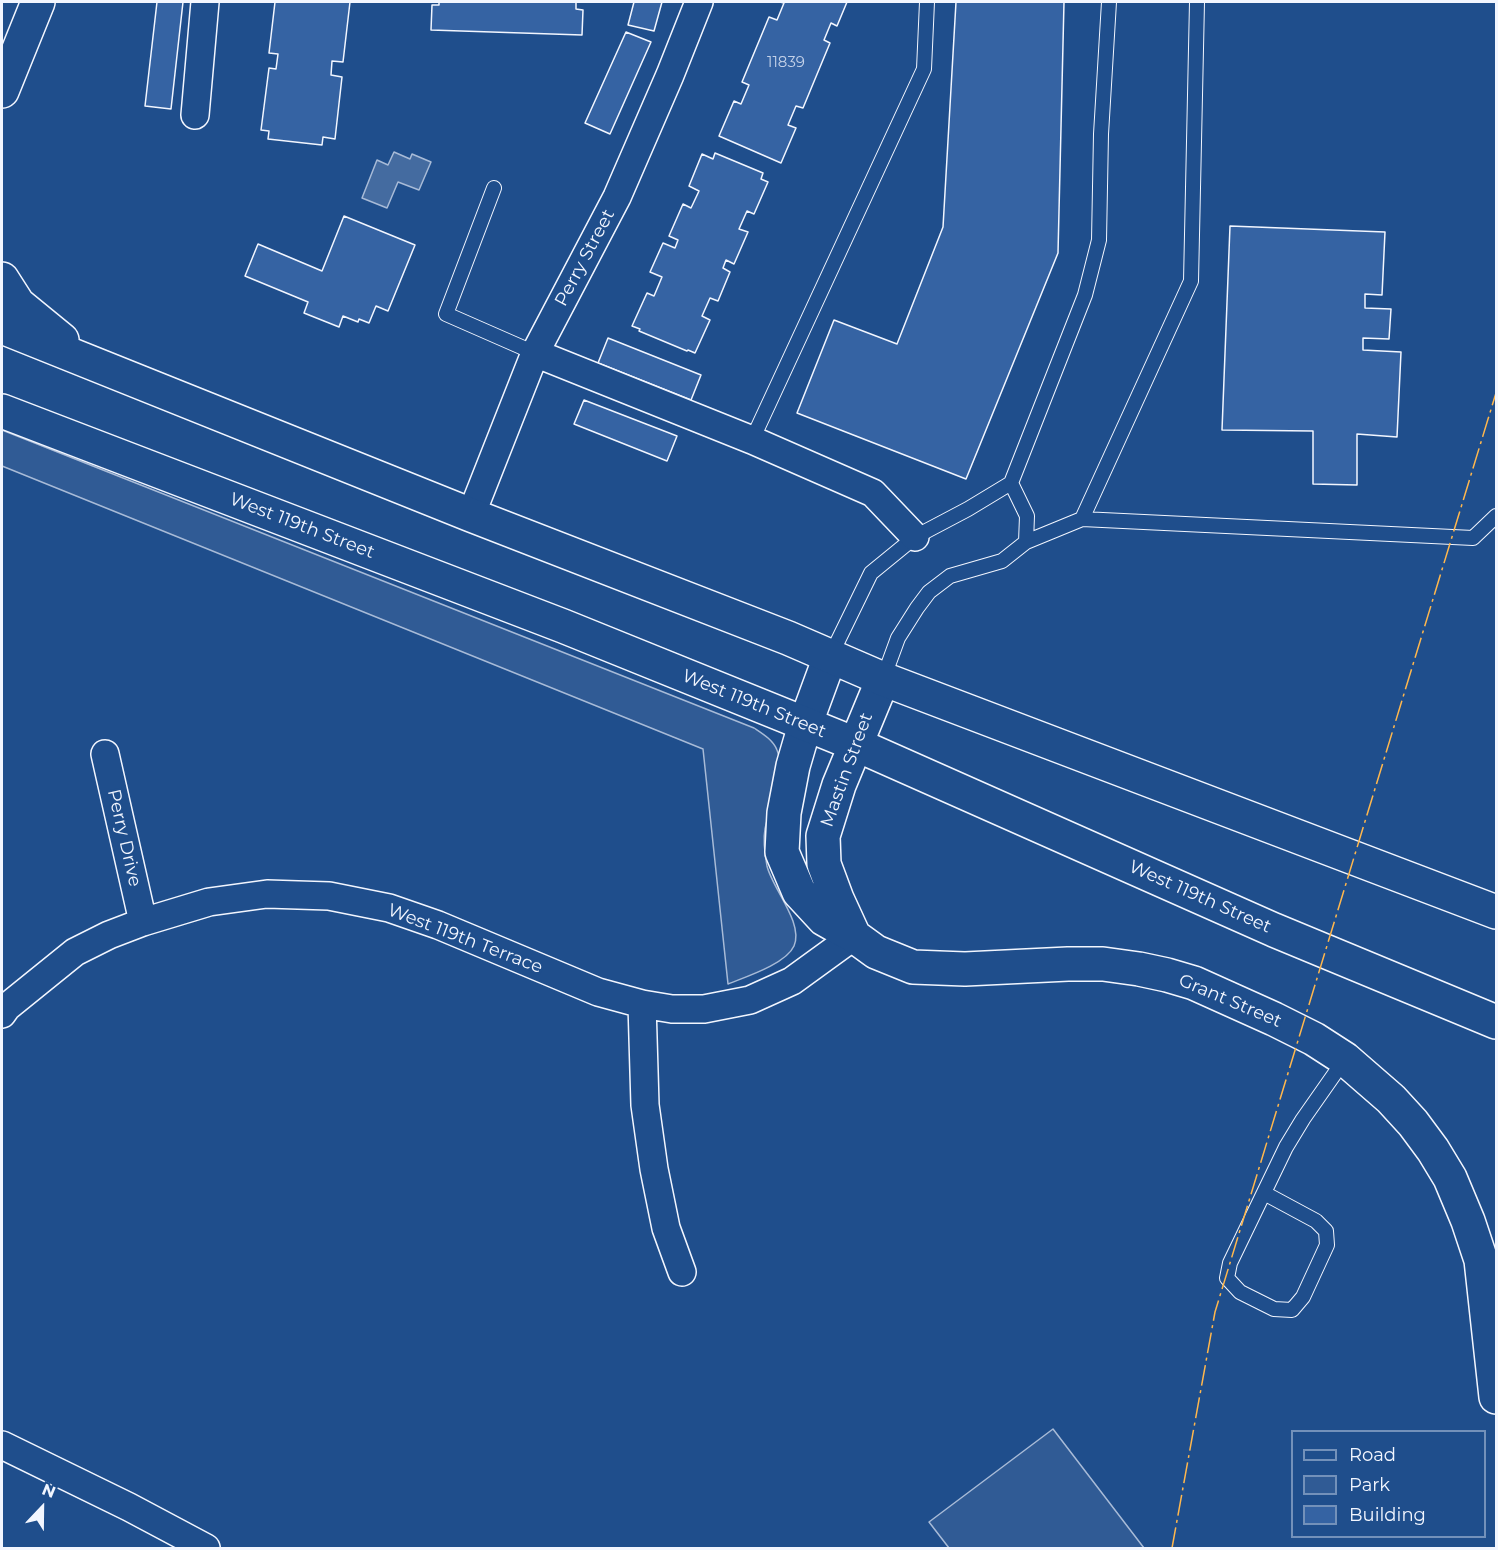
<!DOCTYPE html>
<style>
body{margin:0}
#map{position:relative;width:1498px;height:1550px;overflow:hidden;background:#1f4e8c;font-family:Montserrat,sans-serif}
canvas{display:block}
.frame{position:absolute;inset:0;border:3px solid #f2f6ff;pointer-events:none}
.legend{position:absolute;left:1291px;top:1430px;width:195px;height:108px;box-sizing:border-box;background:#1f4e8c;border:2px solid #7391ba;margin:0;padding:8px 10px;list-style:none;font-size:18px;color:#f2f6ff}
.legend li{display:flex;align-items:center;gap:12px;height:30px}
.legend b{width:30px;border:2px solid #7391ba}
.north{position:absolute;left:12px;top:1478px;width:60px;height:60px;-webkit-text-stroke:4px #1f4e8c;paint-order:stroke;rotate:22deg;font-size:16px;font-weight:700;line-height:24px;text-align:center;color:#f2f6ff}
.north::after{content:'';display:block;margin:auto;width:21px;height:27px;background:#f2f6ff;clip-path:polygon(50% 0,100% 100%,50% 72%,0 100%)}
</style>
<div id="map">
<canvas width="1498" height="1550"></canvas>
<div class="frame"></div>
<ul class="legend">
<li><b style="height:8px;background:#1f4e8c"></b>Road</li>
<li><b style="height:16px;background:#305b95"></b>Park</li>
<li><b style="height:16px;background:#3563a3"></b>Building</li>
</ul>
<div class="north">N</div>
</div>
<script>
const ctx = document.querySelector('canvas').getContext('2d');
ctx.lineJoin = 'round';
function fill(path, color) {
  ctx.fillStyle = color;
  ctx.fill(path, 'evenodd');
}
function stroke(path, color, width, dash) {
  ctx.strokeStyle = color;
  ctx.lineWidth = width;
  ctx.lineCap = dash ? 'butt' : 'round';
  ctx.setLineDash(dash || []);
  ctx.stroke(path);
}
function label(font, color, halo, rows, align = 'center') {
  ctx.font = font + ' Montserrat,sans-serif';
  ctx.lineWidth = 4.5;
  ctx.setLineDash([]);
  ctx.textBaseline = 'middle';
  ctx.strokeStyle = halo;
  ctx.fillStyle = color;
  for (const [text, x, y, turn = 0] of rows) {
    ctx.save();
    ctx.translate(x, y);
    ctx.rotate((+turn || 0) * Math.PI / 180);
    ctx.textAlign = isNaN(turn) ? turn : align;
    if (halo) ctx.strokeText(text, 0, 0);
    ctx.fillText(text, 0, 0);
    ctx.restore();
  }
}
const green = new Path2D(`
 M 2,430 L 754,728 C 763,734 773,740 777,750 C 786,769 769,808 765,829 C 763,840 765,855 767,866 C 772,888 804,923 794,946 C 786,964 745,977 728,984 L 703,749 L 2,466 Z
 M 1053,1429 L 1144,1548 L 949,1548 L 929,1522 Z`);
const water = new Path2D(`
 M 394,152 L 410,159 L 412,154 L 431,162 L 419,190 L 398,182 L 387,208 L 362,198 L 377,160 L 388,165 Z`);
const building = new Path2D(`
 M 157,2 L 183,2 L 171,109 L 145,106 Z
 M 275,2 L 350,2 L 343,62 L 332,61 L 331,75 L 342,77 L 335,139 L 323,137 L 322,145 L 268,139 L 269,131 L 261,130 L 269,68 L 276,69 L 278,54 L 269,53 Z
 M 439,2 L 576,2 L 576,9 L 583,10 L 582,35 L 431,30 L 432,5 L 439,5 Z
 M 634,2 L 662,2 L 654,31 L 628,25 Z
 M 780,2 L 847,2 L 837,26 L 831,23 L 824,40 L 830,43 L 803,108 L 796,106 L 788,125 L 796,128 L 781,163 L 719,136 L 734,101 L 741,104 L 749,85 L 742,82 L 769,17 L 777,20 L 784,3 Z
 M 956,2 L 1064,2 L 1058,253 L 966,479 L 797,413 L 834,320 L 897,344 L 943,227 Z
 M 626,32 L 651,42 L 610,134 L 585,123 Z
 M 715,153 L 763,173 L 761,179 L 768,182 L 754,214 L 747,211 L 739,229 L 748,232 L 734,264 L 726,260 L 723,268 L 730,272 L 718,301 L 710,298 L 702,316 L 710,320 L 695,353 L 688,350 L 687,351 L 639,331 L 640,329 L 632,326 L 647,293 L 654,296 L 662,277 L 650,272 L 663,243 L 675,248 L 678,240 L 669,236 L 683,204 L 691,208 L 699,191 L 689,186 L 702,154 L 713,159 Z
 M 344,216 L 415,245 L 388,311 L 376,306 L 369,323 L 359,319 L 358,322 L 343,316 L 339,327 L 304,313 L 308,302 L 245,276 L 258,244 L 322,271 Z
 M 1230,226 L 1385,232 L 1382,295 L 1365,294 L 1365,308 L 1391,309 L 1389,339 L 1363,338 L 1363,350 L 1401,352 L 1397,437 L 1357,434 L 1357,485 L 1313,484 L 1313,431 L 1222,430 Z
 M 608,338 L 701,375 L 691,400 L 598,363 Z
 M 584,400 L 677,436 L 667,461 L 574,424 Z`);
const service = new Path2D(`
 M 494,188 L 446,314 L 535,353
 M 752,440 L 924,69 L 927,2
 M 1082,519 L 1473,538 L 1496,516
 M 1026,542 L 1082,519 L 1191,281 L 1197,2
 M 830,657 L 871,573 L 915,537 L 968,509 L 1011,483 L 1085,295 L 1099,240 L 1101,134 L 1109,2
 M 883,679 L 898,638 L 917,608 L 929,592 L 950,576 L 1002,561 L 1026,542 L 1027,516 L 1011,483
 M 1264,1193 L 1316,1221 L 1326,1231 L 1327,1245 L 1303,1297 L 1292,1310 L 1274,1309 L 1240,1292 L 1227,1278 L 1230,1263 L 1286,1147 L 1303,1119 L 1345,1059`);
const minor = new Path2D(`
 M 195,115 L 205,2
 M 535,353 L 752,440 L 873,493 L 915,537
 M 471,515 L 535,353 L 617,197 L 670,75 L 699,2
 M 105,754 L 143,922
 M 642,1004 L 645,1105 L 654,1169 L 666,1228 L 682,1272
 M 2,1014 L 7,1007 L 75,952 L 109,935 L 143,922 L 209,902 L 267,894 L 329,896 L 389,908 L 438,925 L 598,992 L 642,1004 L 672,1009 L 704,1009 L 750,1000 L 792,981 L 854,936
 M 2,1445 L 129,1507 L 206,1548`);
const tertiary = new Path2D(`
 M 830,657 L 805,725 L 793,766 L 784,813 L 782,852 L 799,892 L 824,919 L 854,936 L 876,952 L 913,967 L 965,969 L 1068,964 L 1103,964 L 1139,969 L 1167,975 L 1194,983 L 1274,1019 L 1314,1039 L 1345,1059 L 1391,1099 L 1413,1123 L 1433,1150 L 1450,1178 L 1468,1221 L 1481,1260 L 1496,1397
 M 854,936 L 837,899 L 824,864 L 823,836 L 839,785 L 883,679`);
const secondary = new Path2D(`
 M 2,91 L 38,2`);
const primary = new Path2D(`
 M 2,279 L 18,304 L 62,340
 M 2,327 L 471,515 L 788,638 L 883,679 L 1496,912
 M 2,411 L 563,626 L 855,744 L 1274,930 L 1496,1022`);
const power = new Path2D(`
 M 1172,1548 L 1215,1312 L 1496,393`);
const numberNames = [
 ["11839",786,63]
];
const streetNames = [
 ["Perry Street",585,258,-62],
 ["West 119th Street",302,526,21],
 ["West 119th Street",754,704,22],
 ["Mastin Street",847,770,-70],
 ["Perry Drive",124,838,77],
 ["West 119th Street",1200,897,24],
 ["West 119th Terrace",465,939,21],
 ["Grant Street",1230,1001,23]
];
fill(green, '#305b95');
stroke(green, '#a8bbd7', 1.5);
fill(water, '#446ba0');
stroke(water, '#a8bbd7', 1.5);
fill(building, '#3563a3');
stroke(building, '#f2f6ff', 1.5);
stroke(service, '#f2f6ff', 16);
stroke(minor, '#f2f6ff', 30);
stroke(tertiary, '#f2f6ff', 36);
stroke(secondary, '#f2f6ff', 36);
stroke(primary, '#f2f6ff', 36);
stroke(service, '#1f4e8c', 14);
stroke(minor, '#1f4e8c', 27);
stroke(tertiary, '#1f4e8c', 33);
stroke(secondary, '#1f4e8c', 33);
stroke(primary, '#1f4e8c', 33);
stroke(power, '#ffb74d', 1.5, [21, 4.5, 3, 4.5]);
label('15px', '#c3d1e8', null, numberNames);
label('18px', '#f2f6ff', '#1f4e8c', streetNames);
</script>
